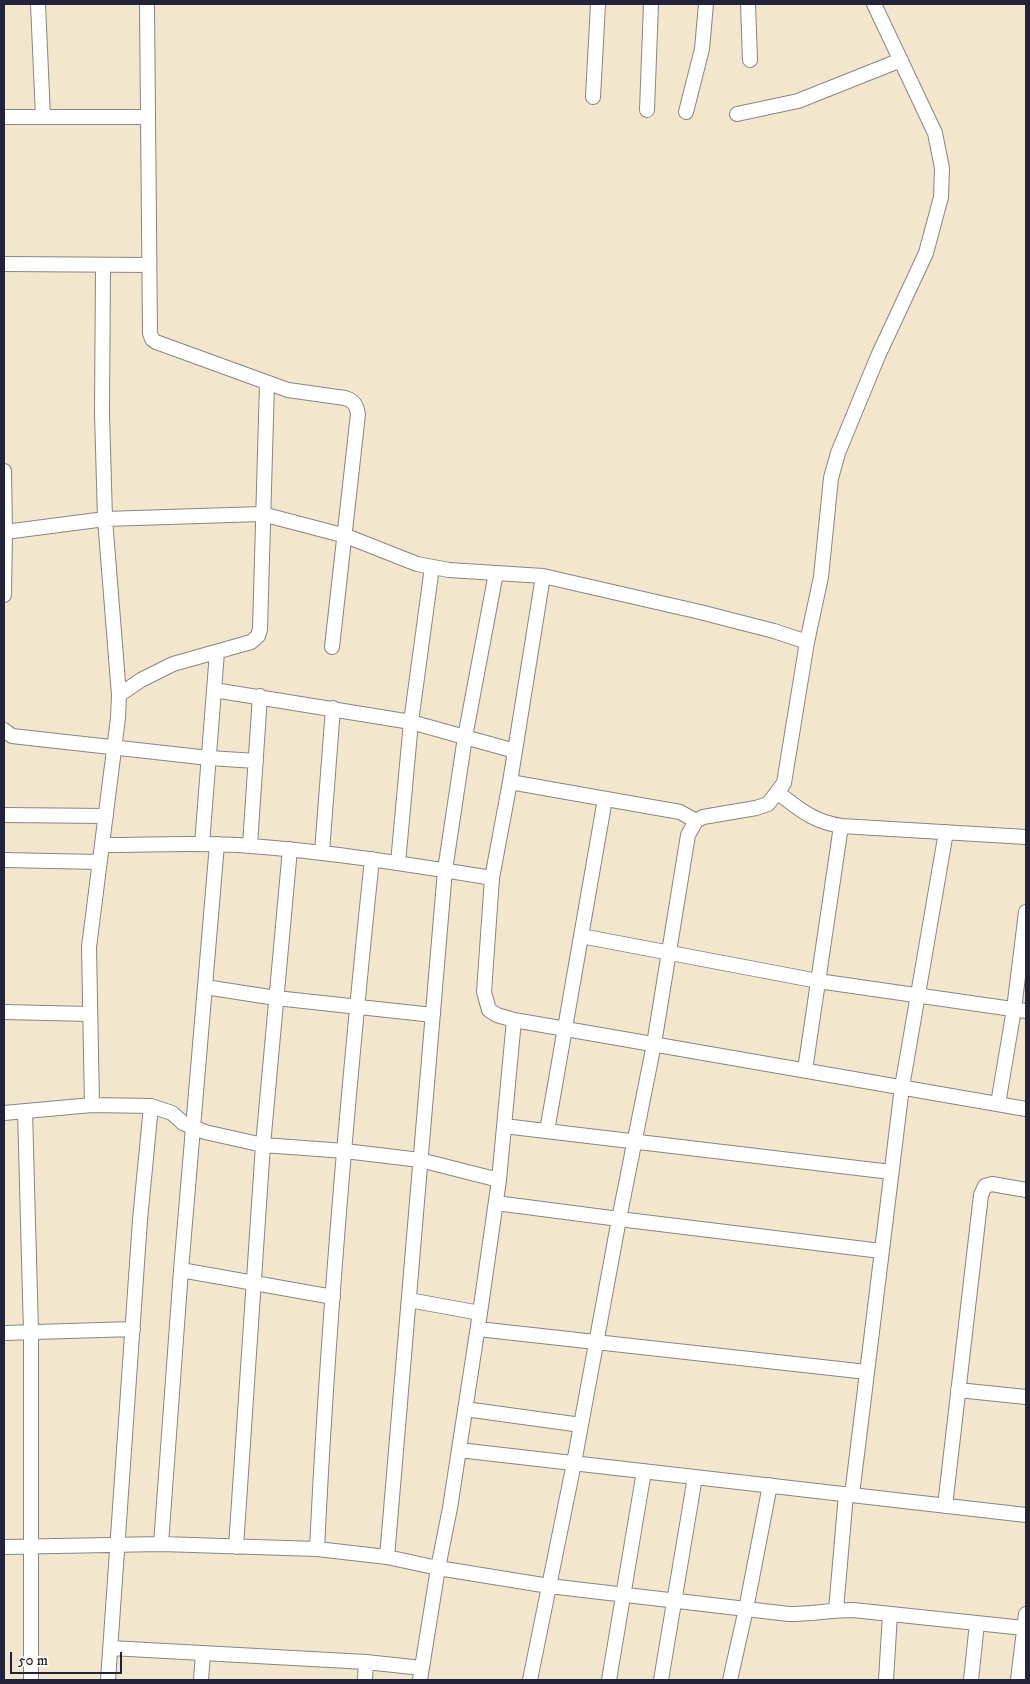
<!DOCTYPE html>
<style>
body{margin:0}
#map{position:relative;width:1030px;height:1684px;overflow:hidden;background:#f2e7cc;font-family:"IM FELL DW Pica",serif}
canvas{display:block}
.frame{position:absolute;inset:0;border:5px solid #22223b;pointer-events:none}
.scale{position:absolute;left:10px;top:1652px;width:112px;height:22px;box-sizing:border-box;border:2px solid #22223b;border-top:0;padding-left:6px;font-size:15px;line-height:18px;white-space:nowrap;color:#22223b;-webkit-text-stroke:4px #fbf7ec;paint-order:stroke}
</style>
<div id="map">
<canvas width="1030" height="1684"></canvas>
<div class="frame"></div>
<div class="scale">50 m</div>
</div>
<script>
const ctx = document.querySelector('canvas').getContext('2d');
ctx.lineJoin = 'round';
function stroke(path, color, width, dash) {
  ctx.strokeStyle = color;
  ctx.lineWidth = width;
  ctx.lineCap = dash ? 'butt' : 'round';
  ctx.setLineDash(dash || []);
  ctx.stroke(path);
}
const minor = new Path2D(`
 M 38,4 L 43,117
 M 147,4 L 150,333 L 152,339 L 156,342 L 288,390 L 345,398 C 354,401 356,404 358,414 L 332,647
 M 748,4 L 750,60
 M 593,97 L 598,4
 M 647,110 L 651,4
 M 686,112 L 702,49 L 706,4
 M 737,114 L 798,101 L 901,60
 M 4,117 L 147,117
 M 4,264 L 149,265
 M 4,471 L 5,532 L 4,595
 M 5,532 L 105,519 L 262,514 L 346,536 L 417,564 L 449,570 L 543,576 L 700,612 L 774,631 L 807,642
 M 543,576 L 510,782 L 492,878 L 484,992 L 489,1010 L 497,1015 L 514,1020 L 1026,1109
 M 214,690 L 411,722 L 515,751
 M 119,695 L 141,680 L 173,664 L 251,642 L 258,636 L 260,629 L 267,383
 M 4,730 L 12,736 L 209,758 L 256,761
 M 510,782 L 680,812 L 696,821
 M 778,793 C 801,810 812,821 841,826 L 1026,837
 M 4,815 L 106,816
 M 202,844 L 217,652
 M 103,845 C 152,845 202,842 251,846 C 332,852 412,865 492,878
 M 250,845 L 260,696
 M 322,852 L 333,708
 M 4,860 L 99,862
 M 398,863 L 411,722 L 432,567
 M 581,936 L 818,981 L 1026,1011
 M 205,987 L 276,998 L 433,1015
 M 4,1012 L 90,1014
 M 805,1070 L 841,826
 M 998,1104 L 1014,1009 L 1026,912
 M 92,1105 L 89,947 L 118,718 L 119,695 L 105,519 L 102,413 L 103,265
 M 25,1111 L 31,1332 L 31,1680
 M 4,1113 L 92,1105 L 151,1106 L 172,1113 L 183,1123 L 205,1132 L 263,1145 L 345,1151 L 420,1160 L 499,1180
 M 504,1126 L 891,1172
 M 547,1131 L 605,799
 M 496,1203 L 619,1219 L 881,1251
 M 181,1270 L 333,1297
 M 409,1300 L 480,1313
 M 478,1329 L 867,1372
 M 4,1333 L 133,1329
 M 958,1390 L 1026,1397
 M 465,1409 L 581,1425
 M 459,1450 L 1026,1515
 M 852,1495 L 902,1087 L 946,832
 M 945,1506 L 981,1195 L 985,1186 L 992,1184 L 1026,1190
 M 161,1544 L 181,1270 L 217,844
 M 4,1547 L 161,1544 L 317,1549 L 387,1557 L 438,1568 L 549,1586 L 789,1614 C 811,1614 832,1610 853,1610 L 1024,1628
 M 236,1547 L 263,1145 L 290,849
 M 317,1549 C 328,1319 348,1088 372,859
 M 387,1557 L 445,870 L 465,737 L 496,573
 M 836,1610 L 846,1494
 M 111,1648 L 366,1662 L 422,1668
 M 108,1680 L 140,1220 L 151,1106
 M 201,1680 L 203,1653
 M 365,1680 L 366,1662
 M 420,1680 L 438,1568 L 450,1508 L 480,1313 L 499,1180 L 514,1020
 M 530,1680 L 574,1463 L 619,1219 L 654,1044 L 688,835 L 696,821 L 703,817 L 756,808 L 768,804 L 784,783 L 807,642 L 821,577 L 831,478 L 838,453 L 878,356 L 926,253 L 941,197 L 942,168 L 935,133 L 874,4
 M 609,1680 L 644,1471
 M 661,1680 L 695,1477
 M 730,1680 L 746,1609 L 770,1485
 M 886,1680 L 890,1614
 M 971,1680 L 977,1623
 M 1018,1680 L 1026,1614`);
stroke(minor, '#8a8484', 16);
stroke(minor, '#fff', 14);
</script>
